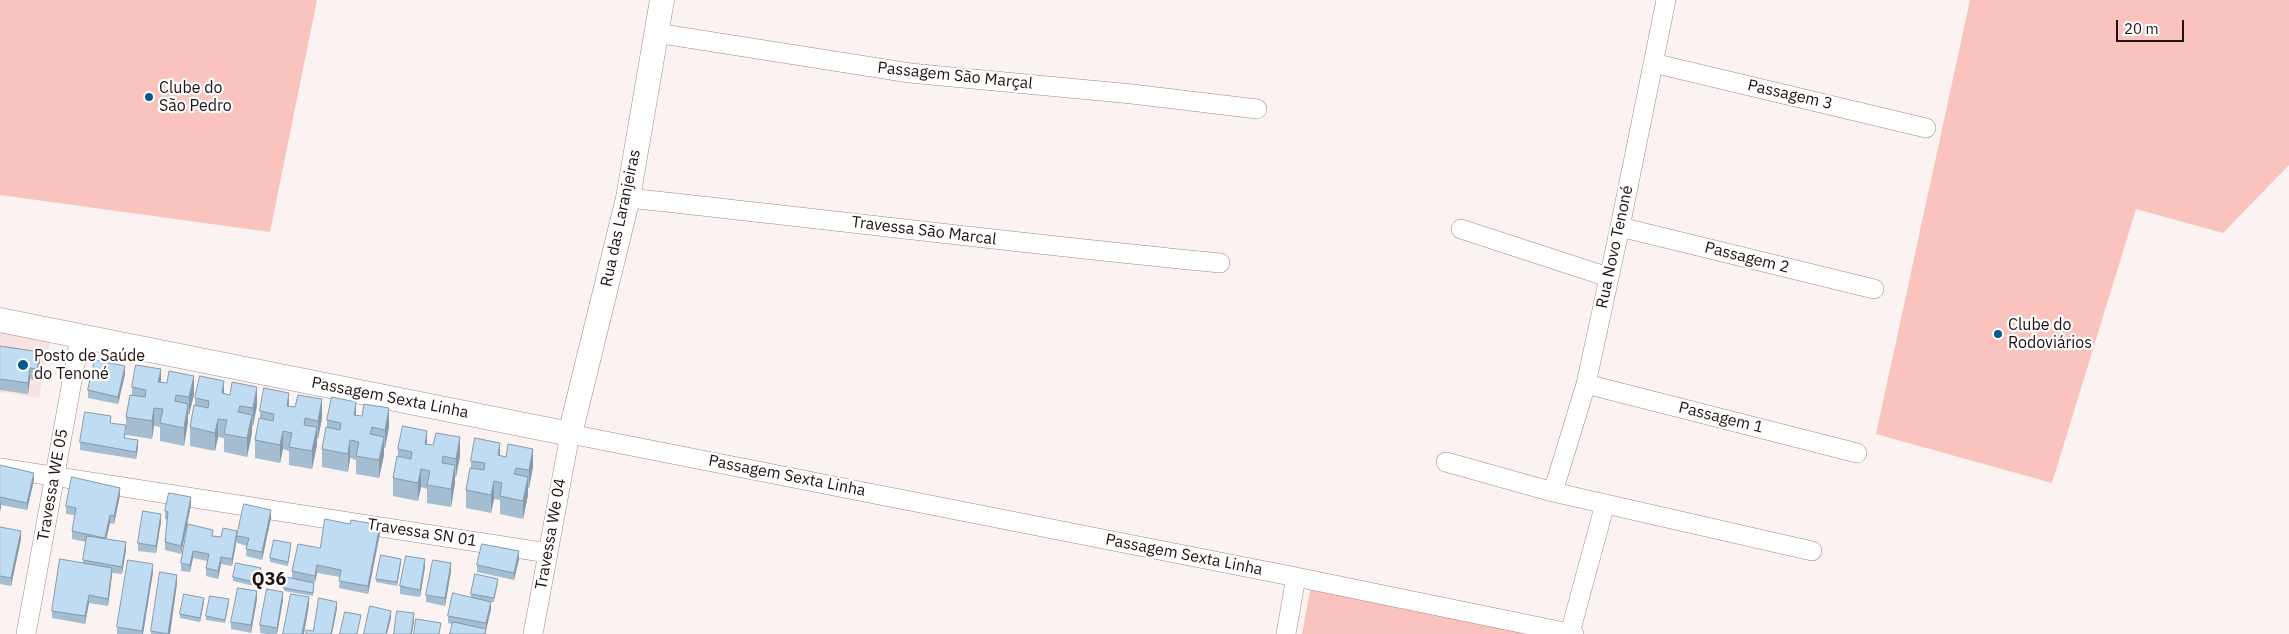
<!DOCTYPE html>
<meta charset="utf-8">
<style>
body{margin:0}
#map{position:relative;width:2289px;height:634px;overflow:hidden;background:#fbf3f2;font-family:"IBM Plex Sans",sans-serif}
canvas{display:block}
.scale{position:absolute;left:2116px;top:20px;width:68px;height:22px;box-sizing:border-box;border:2px solid #211211;border-top:0;padding-left:6px;font-size:15px;line-height:18px;white-space:nowrap;color:#211211;-webkit-text-stroke:4px #fff;paint-order:stroke}
</style>
<div id="map">
<canvas width="2289" height="634"></canvas>
<div class="scale">20 m</div>
</div>
<script>
const ctx = document.querySelector('canvas').getContext('2d');
ctx.lineJoin = 'round';
function fill(path, color) {
  ctx.fillStyle = color;
  ctx.fill(path, 'evenodd');
}
function stroke(path, color, width, dash) {
  ctx.strokeStyle = color;
  ctx.lineWidth = width;
  ctx.lineCap = dash ? 'butt' : 'round';
  ctx.setLineDash(dash || []);
  ctx.stroke(path);
}
function label(font, color, halo, rows, align = 'center') {
  ctx.font = font + ' "IBM Plex Sans",sans-serif';
  ctx.lineWidth = 4.5;
  ctx.setLineDash([]);
  ctx.textBaseline = 'middle';
  ctx.strokeStyle = halo;
  ctx.fillStyle = color;
  for (const [text, x, y, turn = 0] of rows) {
    ctx.save();
    ctx.translate(x, y);
    ctx.rotate((+turn || 0) * Math.PI / 180);
    ctx.textAlign = isNaN(turn) ? turn : align;
    if (halo) ctx.strokeText(text, 0, 0);
    ctx.fillText(text, 0, 0);
    ctx.restore();
  }
}
const built = new Path2D(`
 M 0,327 L 51,338 L 39,398 L 0,392 Z`);
const green = new Path2D(`
 M 0,0 L 317,0 L 270,232 L 0,195 Z
 M 1970,0 L 2289,0 L 2289,165 L 2223,233 L 2136,209 L 2052,483 L 1876,434 Z
 M 1311,586 L 1537,634 L 1302,634 Z`);
const minor = new Path2D(`
 M 656,33 L 910,73 L 1132,94 L 1257,109
 M 1653,63 L 1926,128
 M 628,198 C 826,219 1022,244 1220,263
 M 1620,227 L 1874,289
 M 1461,229 L 1608,277
 M 1586,384 L 1857,453
 M 1446,462 L 1553,492 L 1812,551
 M 0,468 L 548,553
 M 1553,492 L 1586,384 L 1620,227 L 1666,0
 M 1570,633 L 1605,504
 M 26,634 L 80,337
 M 533,634 L 570,434 L 1296,577 L 1574,634
 M 1286,634 L 1296,577`);
const tertiary = new Path2D(`
 M 0,320 L 570,434 L 628,198 L 662,0`);
const wall = new Path2D(`
 M 0,346 L 40,363 L 37,380 L 30,379 L 28,394 L 0,390 Z
 M 125,374 L 118,404 L 88,398 L 88,390 Z
 M 161,382 L 194,394 L 189,415 L 188,415 L 188,422 L 184,446 L 160,441 L 160,427 L 154,426 L 152,439 L 126,435 L 126,417 L 132,395 L 132,387 Z
 M 224,394 L 257,405 L 253,426 L 252,426 L 252,433 L 247,457 L 224,452 L 224,438 L 218,437 L 215,451 L 190,446 L 190,427 L 195,406 L 195,398 Z
 M 289,406 L 322,418 L 318,439 L 317,439 L 317,445 L 312,469 L 289,465 L 289,451 L 283,449 L 280,463 L 255,458 L 255,440 L 260,418 L 260,411 Z
 M 356,415 L 389,427 L 385,448 L 384,448 L 384,455 L 379,478 L 356,474 L 356,460 L 350,458 L 348,472 L 322,467 L 322,449 L 327,427 L 327,420 Z
 M 111,423 L 126,433 L 125,438 L 138,447 L 136,459 L 80,450 L 80,442 Z
 M 427,444 L 460,456 L 456,477 L 455,477 L 455,483 L 451,507 L 427,503 L 427,489 L 421,487 L 418,501 L 393,496 L 393,478 L 398,456 L 398,449 Z
 M 500,456 L 533,467 L 529,488 L 528,488 L 528,495 L 523,519 L 500,514 L 500,500 L 494,499 L 491,513 L 466,508 L 466,490 L 471,468 L 471,461 Z
 M 0,465 L 34,480 L 27,510 L 1,505 L 0,512 Z
 M 120,495 L 114,524 L 110,523 L 106,539 L 126,550 L 122,574 L 112,573 L 108,606 L 89,603 L 85,624 L 52,618 L 52,611 L 83,563 L 86,542 L 72,539 L 72,531 L 75,515 L 66,514 L 66,506 Z
 M 191,505 L 181,554 L 165,550 L 165,542 L 167,520 L 165,519 L 165,511 Z
 M 271,518 L 262,560 L 246,556 L 247,546 L 237,543 L 237,538 L 232,566 L 221,564 L 218,579 L 206,576 L 206,568 L 207,561 L 193,558 L 190,572 L 181,571 L 181,563 L 188,524 L 213,536 L 221,537 L 237,536 Z
 M 161,522 L 156,553 L 138,551 L 138,543 Z
 M 0,527 L 21,539 L 11,586 L 0,584 Z
 M 380,533 L 368,594 L 339,588 L 340,577 L 317,573 L 314,583 L 313,596 L 284,591 L 284,588 L 292,578 L 292,571 L 320,548 Z
 M 291,547 L 288,566 L 270,562 L 270,558 Z
 M 519,559 L 514,580 L 477,572 L 477,565 Z
 M 401,562 L 397,586 L 376,582 L 376,579 Z
 M 425,567 L 420,597 L 400,594 L 400,586 Z
 M 451,571 L 445,606 L 426,602 L 426,595 Z
 M 153,572 L 143,634 L 117,634 L 117,627 Z
 M 261,572 L 258,587 L 233,581 L 233,577 Z
 M 177,583 L 170,634 L 151,634 L 151,631 Z
 M 498,583 L 494,602 L 491,602 L 491,609 L 486,629 L 486,634 L 448,623 L 448,616 L 471,597 L 471,594 Z
 M 257,599 L 251,633 L 231,629 L 231,622 Z
 M 283,600 L 277,634 L 268,634 L 260,633 L 260,625 Z
 M 204,602 L 200,622 L 180,618 L 180,614 Z
 M 229,603 L 225,623 L 206,620 L 206,616 Z`);
const shadedWall = new Path2D(`
 M 40,352 L 40,363 L 37,380 L 37,369 Z
 M 125,366 L 125,374 L 118,404 L 118,397 Z
 M 30,368 L 30,379 L 28,394 L 28,383 Z
 M 161,369 L 161,388 L 158,382 Z
 M 194,376 L 194,394 L 189,415 L 189,397 Z
 M 224,381 L 224,399 L 222,393 Z
 M 257,387 L 257,405 L 253,426 L 253,408 Z
 M 289,393 L 289,411 L 287,406 Z
 M 322,399 L 322,418 L 318,439 L 318,421 Z
 M 356,402 L 356,420 L 354,415 Z
 M 188,404 L 188,422 L 184,446 L 184,428 Z
 M 154,408 L 154,426 L 152,439 L 152,421 Z
 M 389,408 L 389,427 L 385,448 L 385,430 Z
 M 252,415 L 252,433 L 247,457 L 247,438 Z
 M 218,419 L 218,437 L 215,451 L 215,433 Z
 M 317,427 L 317,445 L 312,469 L 312,451 Z
 M 283,431 L 283,449 L 280,463 L 280,445 Z
 M 427,431 L 427,449 L 425,444 Z
 M 384,437 L 384,455 L 379,478 L 379,460 Z
 M 460,437 L 460,456 L 456,477 L 456,459 Z
 M 138,440 L 138,447 L 136,459 L 136,452 Z
 M 350,440 L 350,458 L 348,472 L 348,454 Z
 M 500,443 L 500,461 L 498,455 Z
 M 533,449 L 533,467 L 529,488 L 529,470 Z
 M 455,465 L 455,483 L 451,507 L 451,489 Z
 M 421,469 L 421,487 L 418,501 L 418,483 Z
 M 34,473 L 34,480 L 27,510 L 27,503 Z
 M 528,477 L 528,495 L 523,519 L 523,501 Z
 M 494,481 L 494,499 L 491,513 L 491,495 Z
 M 120,488 L 120,495 L 114,524 L 114,516 Z
 M 191,497 L 191,505 L 181,554 L 181,546 Z
 M 1,499 L 1,506 L 0,512 L 0,505 Z
 M 271,510 L 271,518 L 262,560 L 262,552 Z
 M 161,514 L 161,522 L 156,553 L 156,546 Z
 M 110,515 L 110,523 L 105,545 L 105,538 Z
 M 380,525 L 380,533 L 368,594 L 368,586 Z
 M 21,531 L 21,539 L 11,586 L 11,578 Z
 M 237,531 L 237,538 L 232,566 L 232,559 Z
 M 126,542 L 126,550 L 122,574 L 122,567 Z
 M 193,551 L 193,558 L 190,572 L 190,565 Z
 M 519,551 L 519,559 L 514,580 L 514,573 Z
 M 221,557 L 221,564 L 218,579 L 218,571 Z
 M 401,559 L 401,562 L 397,586 L 397,582 Z
 M 425,559 L 425,567 L 420,597 L 420,590 Z
 M 451,563 L 451,571 L 445,606 L 445,598 Z
 M 153,564 L 153,572 L 143,634 L 142,634 Z
 M 317,565 L 317,573 L 315,583 L 315,576 Z
 M 112,568 L 112,576 L 108,606 L 108,599 Z
 M 261,568 L 261,572 L 258,587 L 258,583 Z
 M 177,575 L 177,583 L 170,634 L 168,634 Z
 M 257,591 L 257,599 L 251,633 L 251,625 Z
 M 283,592 L 283,600 L 277,634 L 277,628 Z
 M 89,595 L 89,603 L 85,624 L 85,616 Z
 M 309,597 L 309,605 L 304,634 L 302,634 Z
 M 204,598 L 204,602 L 200,622 L 200,618 Z
 M 337,602 L 337,609 L 332,634 L 331,634 Z
 M 491,602 L 491,609 L 486,631 L 486,623 Z
 M 391,611 L 391,618 L 387,634 L 386,634 Z
 M 414,613 L 414,621 L 412,634 L 411,634 Z`);
const building = new Path2D(`
 M 0,346 L 40,352 L 37,369 L 30,368 L 28,383 L 0,379 Z
 M 95,360 L 125,366 L 118,397 L 88,390 Z
 M 136,365 L 161,369 L 158,382 L 167,383 L 169,371 L 194,376 L 189,397 L 176,395 L 175,401 L 188,404 L 184,428 L 160,423 L 163,409 L 154,408 L 152,421 L 126,417 L 130,395 L 145,397 L 146,390 L 132,387 Z
 M 200,376 L 224,381 L 222,393 L 230,395 L 232,382 L 257,387 L 253,408 L 240,406 L 238,412 L 252,415 L 247,438 L 224,434 L 227,420 L 218,419 L 215,433 L 190,427 L 194,405 L 208,408 L 209,401 L 195,398 Z
 M 264,388 L 289,393 L 287,406 L 295,407 L 298,395 L 322,399 L 318,421 L 305,418 L 304,425 L 317,427 L 312,451 L 289,447 L 292,433 L 283,431 L 280,445 L 255,440 L 259,418 L 273,421 L 274,414 L 260,411 Z
 M 332,397 L 356,402 L 354,415 L 362,416 L 364,404 L 389,408 L 385,430 L 372,427 L 370,434 L 384,437 L 379,460 L 356,456 L 359,442 L 350,440 L 348,454 L 322,449 L 326,427 L 340,430 L 341,423 L 327,420 Z
 M 85,412 L 111,416 L 110,423 L 126,425 L 124,438 L 138,440 L 136,452 L 80,442 Z
 M 403,426 L 427,431 L 425,444 L 433,445 L 436,433 L 460,437 L 456,459 L 443,456 L 442,463 L 455,465 L 451,489 L 427,485 L 430,471 L 421,469 L 418,483 L 393,478 L 397,456 L 411,459 L 412,452 L 398,449 Z
 M 475,438 L 500,443 L 498,455 L 506,457 L 508,444 L 533,449 L 529,470 L 516,468 L 514,474 L 528,477 L 523,501 L 500,496 L 502,483 L 494,481 L 491,495 L 466,490 L 470,468 L 484,470 L 485,463 L 471,461 Z
 M 0,465 L 34,473 L 27,503 L 0,497 Z
 M 72,477 L 120,488 L 114,516 L 110,515 L 105,538 L 72,531 L 76,508 L 66,506 Z
 M 169,493 L 191,497 L 181,546 L 165,542 L 168,512 L 165,511 Z
 M 244,504 L 271,510 L 262,552 L 246,549 L 249,538 L 237,536 Z
 M 143,511 L 161,514 L 156,546 L 138,543 Z
 M 325,519 L 350,524 L 351,520 L 380,525 L 368,586 L 339,581 L 341,570 L 317,565 L 315,576 L 292,571 L 298,544 L 320,548 Z
 M 188,524 L 213,530 L 212,536 L 221,537 L 223,528 L 237,531 L 232,559 L 221,557 L 218,571 L 206,568 L 209,554 L 193,551 L 190,565 L 181,563 Z
 M 0,527 L 21,531 L 11,578 L 0,576 Z
 M 87,536 L 126,542 L 122,567 L 83,560 Z
 M 274,540 L 291,543 L 288,562 L 270,558 Z
 M 482,544 L 519,551 L 514,573 L 477,565 Z
 M 381,555 L 401,559 L 397,582 L 376,579 Z
 M 406,556 L 425,559 L 420,590 L 400,586 Z
 M 60,559 L 112,568 L 108,599 L 89,595 L 85,616 L 52,611 Z
 M 128,560 L 153,564 L 142,631 L 117,627 Z
 M 433,560 L 451,563 L 445,598 L 426,595 Z
 M 236,563 L 261,568 L 258,583 L 233,577 Z
 M 160,572 L 177,575 L 168,634 L 151,631 Z
 M 475,574 L 498,579 L 494,598 L 471,594 Z
 M 286,577 L 314,583 L 313,593 L 284,588 Z
 M 238,588 L 257,591 L 251,625 L 231,622 Z
 M 267,589 L 283,592 L 277,628 L 260,625 Z
 M 453,593 L 491,602 L 486,623 L 448,616 Z
 M 184,594 L 204,598 L 200,618 L 180,614 Z
 M 291,594 L 309,597 L 302,634 L 283,634 Z
 M 210,596 L 229,599 L 225,620 L 206,616 Z
 M 319,598 L 337,602 L 331,634 L 306,634 L 306,630 L 313,631 Z
 M 370,606 L 391,611 L 386,634 L 364,634 Z
 M 397,611 L 414,613 L 411,634 L 394,634 Z
 M 345,612 L 361,615 L 357,634 L 340,634 Z
 M 416,619 L 441,623 L 439,634 L 414,634 Z
 M 453,622 L 486,629 L 485,634 L 450,634 Z`);
const markers = [
 [149,97,5,"#005c8d"],
 [1998,334,5,"#005c8d"],
 [23,365,6,"#005c8d"]
];
const streetNames = [
 ["Passagem São Marçal",955,76,6],
 ["Passagem 3",1790,95,13],
 ["Rua das Laranjeiras",621,218,-78],
 ["Travessa São Marcal",924,231,7],
 ["Rua Novo Tenoné",1615,247,-78],
 ["Passagem 2",1747,258,14],
 ["Passagem Sexta Linha",390,398,11],
 ["Passagem 1",1721,418,14],
 ["Passagem Sexta Linha",787,476,11],
 ["Travessa WE 05",53,485,-80],
 ["Travessa SN 01",422,533,9],
 ["Travessa We 04",551,534,-80],
 ["Passagem Sexta Linha",1184,555,11]
];
const poiNames = [
 ["Clube do",159,88],
 ["São Pedro",159,106],
 ["Clube do",2008,325],
 ["Rodoviários",2008,343],
 ["Posto de Saúde",34,356],
 ["do Tenoné",34,374]
];
const neighbourhoodNames = [
 ["Q36",269,580]
];
fill(built, '#f8e3e1');
fill(green, '#fac3be');
stroke(minor, '#aa8380', 20);
stroke(tertiary, '#aa8380', 25);
stroke(minor, '#fff', 19);
stroke(tertiary, '#fff', 24);
fill(wall, '#a4bdd1');
fill(shadedWall, '#869aaa');
fill(building, '#bfdcf3');
stroke(building, '#869aaa', 1);
for (const [x, y, r, color] of markers) {
  const dot = new Path2D();
  dot.arc(x, y, r, 0, 2 * Math.PI);
  ctx.fillStyle = color;
  ctx.fill(dot);
  stroke(dot, '#fff', 2);
}
label('16px', '#211211', '#fff', streetNames);
label('16px', '#211211', '#fff', poiNames, 'left');
label('bold 18px', '#211211', '#fff', neighbourhoodNames);
</script>
